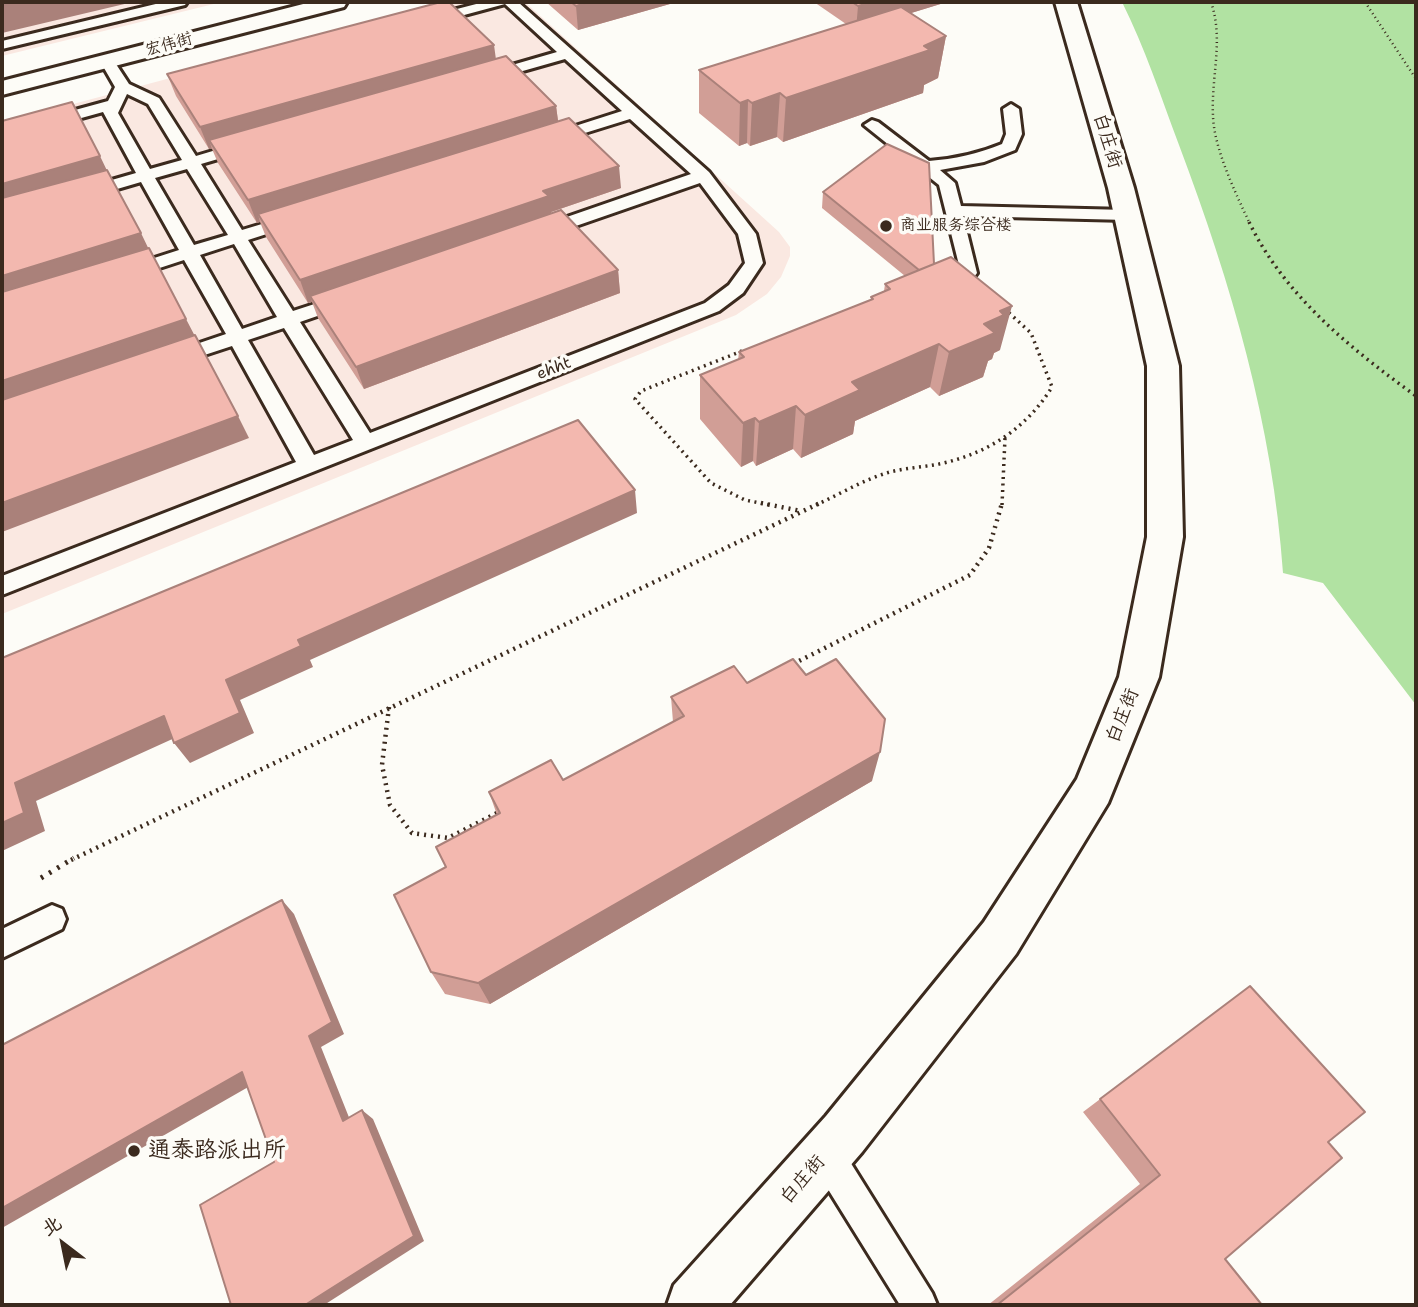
<!DOCTYPE html>
<meta charset="utf-8">
<style>
body{margin:0}
#map{position:relative;width:1418px;height:1307px;overflow:hidden;background:#fdfcf7;font-family:"Shantell Sans","LXGW WenKai TC",sans-serif}
canvas{display:block}
.frame{position:absolute;inset:0;border:4px solid #3b2a1e;pointer-events:none}
.north{position:absolute;left:28px;top:1209px;width:70px;height:70px;-webkit-text-stroke:5px #fdfcf7;paint-order:stroke;rotate:328deg;font-size:19px;font-weight:700;line-height:28px;text-align:center;color:#3b2a1e}
.north::after{content:'';display:block;margin:auto;width:24px;height:32px;background:#3b2a1e;clip-path:polygon(50% 0,100% 100%,50% 72%,0 100%)}
</style>
<div id="map">
<canvas width="1418" height="1307"></canvas>
<div class="frame"></div>
<div class="north">北</div>
</div>
<script>
const ctx = document.querySelector('canvas').getContext('2d');
ctx.lineJoin = 'round';
function fill(path, color) {
  ctx.fillStyle = color;
  ctx.fill(path, 'evenodd');
}
function stroke(path, color, width, dash) {
  ctx.strokeStyle = color;
  ctx.lineWidth = width;
  ctx.lineCap = dash ? 'butt' : 'round';
  ctx.setLineDash(dash || []);
  ctx.stroke(path);
}
function label(font, color, halo, rows, align = 'center') {
  ctx.font = font + ' "Shantell Sans","LXGW WenKai TC",sans-serif';
  ctx.lineWidth = 7;
  ctx.setLineDash([]);
  ctx.textBaseline = 'middle';
  ctx.strokeStyle = halo;
  ctx.fillStyle = color;
  for (const [text, x, y, turn = 0] of rows) {
    ctx.save();
    ctx.translate(x, y);
    ctx.rotate((+turn || 0) * Math.PI / 180);
    ctx.textAlign = isNaN(turn) ? turn : align;
    if (halo) ctx.strokeText(text, 0, 0);
    ctx.fillText(text, 0, 0);
    ctx.restore();
  }
}
const built = new Path2D(`
 M 2,2 L 222,2 L 2,56 Z
 M 455,2 L 525,2 L 779,232 L 790,247 L 790,256 L 781,277 L 767,294 L 736,315 L 2,614 L 2,123 Z`);
const green = new Path2D(`
 M 1122,2 L 1416,2 L 1416,705 L 1323,583 L 1283,573 C 1273,425 1231,283 1179,145 C 1161,97 1145,48 1122,2 Z`);
const pathFar3 = new Path2D(`
 M 1211,2 C 1224,40 1211,76 1213,116 C 1214,149 1236,194 1250,224
 M 1365,2 L 1416,79`);
const pathFar2 = new Path2D(`
 M 1249,222 C 1285,296 1351,349 1416,396
 M 742,351 L 641,391 L 635,399 L 711,483 L 745,500 L 770,505
 M 816,505 C 840,494 865,479 890,472 C 906,468 923,467 939,464 C 987,454 1026,429 1052,387 L 1031,333 L 1007,311
 M 1002,505 L 1005,438`);
const pathFar1 = new Path2D(`
 M 761,503 L 801,511
 M 793,664 L 970,575 L 989,548 L 1002,503
 M 389,707 L 382,765 L 390,805 L 412,833 L 448,838 L 501,811
 M 71,860 L 820,503`);
const path = new Path2D(`
 M 41,878 L 74,858`);
const lane = new Path2D(`
 M 164,2 L 187,2 L 185,5 L 2,49 L 2,41 Z
 M 484,2 L 518,2 L 709,172 L 756,234 L 763,263 L 743,293 L 719,311 L 2,595 L 2,576 L 296,462 L 232,346 L 171,366 L 164,365 L 161,360 L 164,355 L 226,334 L 184,260 L 126,279 L 117,273 L 120,269 L 179,250 L 141,182 L 83,199 L 74,194 L 77,190 L 136,173 L 103,112 L 2,140 L 2,130 L 108,101 L 115,87 L 100,61 L 102,58 L 112,58 L 129,84 L 159,98 L 196,156 L 246,141 L 252,143 L 254,146 L 252,149 L 201,164 L 242,230 L 295,214 L 304,219 L 301,223 L 248,240 L 293,311 L 345,294 L 354,300 L 352,304 L 300,322 L 370,433 L 705,303 L 729,285 L 745,263 L 738,234 L 700,183 L 547,236 L 535,236 L 532,232 L 535,228 L 691,174 L 630,119 L 556,142 L 544,142 L 542,139 L 544,136 L 622,111 L 565,59 L 491,80 L 481,80 L 478,77 L 481,74 L 557,52 L 505,4 L 427,25 L 420,21 L 422,18 ZM 127,94 L 148,104 L 182,160 L 150,169 L 118,113 ZM 187,169 L 228,235 L 194,245 L 155,178 ZM 234,244 L 277,317 L 242,329 L 200,255 ZM 284,328 L 353,440 L 314,455 L 248,340 Z
 M 1011,104 L 1019,109 L 1022,134 L 1015,150 L 984,162 L 940,170 L 955,183 L 961,206 L 1127,210 L 1136,215 L 1127,220 L 963,216 L 977,273 L 974,277 L 962,277 L 939,185 L 864,125 L 872,120 L 878,122 L 929,161 C 954,159 978,154 1002,144 L 1006,134 L 1003,109 Z
 M 52,905 L 62,909 L 66,919 L 62,929 L 2,958 L 2,929 Z
 M 825,1137 L 837,1141 L 932,1293 L 937,1305 L 900,1305 L 813,1165 L 809,1153 L 813,1141 Z`);
const street = new Path2D(`
 M 311,2 L 347,2 L 344,7 L 2,95 L 2,81 Z
 M 1055,2 L 1077,2 L 1134,188 L 1179,366 L 1183,537 L 1159,677 L 1108,803 L 1016,954 L 862,1152 L 730,1305 L 667,1305 L 674,1285 L 826,1116 L 984,922 L 1077,779 L 1119,677 L 1147,537 L 1147,366 L 1108,188 Z`);
const wall = new Path2D(`
 M 546,2 L 677,2 L 578,30 Z
 M 814,2 L 947,2 L 911,13 L 946,36 L 938,78 L 924,85 L 923,93 L 783,142 L 777,137 L 750,146 L 747,143 L 739,146 L 699,113 L 699,70 L 846,24 Z
 M 496,59 L 556,106 L 558,121 L 621,188 L 551,212 L 551,214 L 618,270 L 620,293 L 364,389 L 318,318 L 312,302 L 308,303 L 266,237 L 260,222 L 257,223 L 218,163 L 212,149 L 209,149 L 176,96 L 167,74 Z
 M 823,192 L 934,264 L 1000,350 L 994,353 L 992,359 L 988,361 L 983,377 L 939,396 L 930,387 L 855,421 L 853,434 L 801,458 L 793,449 L 756,466 L 753,461 L 741,467 L 700,419 L 700,375 L 738,360 L 739,352 L 871,300 L 871,297 L 884,291 L 885,284 L 905,276 L 822,208 Z
 M 747,683 L 872,781 L 490,1004 L 445,994 L 431,972 L 497,815 L 489,792 L 563,780 L 673,722 L 671,697 Z
 M 1250,986 L 1328,1142 L 1225,1259 L 1262,1305 L 988,1305 L 1140,1184 L 1083,1112 Z`);
const shadedWall = new Path2D(`
 M 14,2 L 133,2 L 2,33 L 2,5 Z
 M 589,2 L 677,2 L 578,30 L 576,6 Z
 M 872,2 L 947,2 L 856,30 L 858,6 Z
 M 946,36 L 938,78 L 924,85 L 923,93 L 783,142 L 786,98 L 924,46 Z
 M 494,45 L 497,67 L 209,140 L 212,149 L 209,149 L 200,127 Z
 M 780,93 L 777,137 L 750,146 L 752,103 Z
 M 748,100 L 747,143 L 739,146 L 740,103 Z
 M 556,106 L 559,128 L 258,214 L 260,222 L 257,223 L 248,200 Z
 M 100,156 L 111,179 L 2,210 L 2,184 Z
 M 619,166 L 621,188 L 551,212 L 552,219 L 310,296 L 312,302 L 308,303 L 300,280 L 543,191 Z
 M 141,233 L 152,256 L 2,303 L 2,276 Z
 M 618,270 L 620,293 L 364,389 L 356,367 Z
 M 1012,306 L 1000,350 L 994,353 L 992,359 L 988,361 L 983,377 L 939,396 L 949,352 L 1000,311 Z
 M 186,319 L 198,342 L 2,409 L 2,381 Z
 M 939,344 L 930,387 L 855,421 L 853,434 L 801,458 L 805,415 L 852,382 Z
 M 796,406 L 793,449 L 756,466 L 759,422 Z
 M 238,416 L 249,438 L 2,532 L 2,503 Z
 M 755,418 L 753,461 L 741,467 L 743,423 Z
 M 635,490 L 637,513 L 310,660 L 313,667 L 240,700 L 254,733 L 190,763 L 174,743 L 226,680 L 298,640 Z
 M 164,716 L 179,736 L 36,801 L 45,831 L 2,851 L 2,823 L 15,783 Z
 M 880,752 L 872,781 L 490,1004 L 478,983 Z
 M 282,900 L 294,914 L 344,1034 L 321,1047 L 354,1130 L 343,1121 L 309,1036 Z
 M 242,1072 L 257,1082 L 2,1228 L 2,1208 Z
 M 362,1110 L 373,1119 L 424,1241 L 324,1305 L 305,1305 Z`);
const building = new Path2D(`
 M 2,2 L 14,2 L 2,5 Z
 M 441,2 L 449,2 L 494,45 L 200,127 L 167,74 Z
 M 571,2 L 589,2 L 576,6 Z
 M 852,2 L 872,2 L 858,6 Z
 M 901,7 L 946,36 L 924,46 L 930,50 L 786,98 L 780,93 L 752,103 L 748,100 L 740,103 L 699,70 Z
 M 506,56 L 556,106 L 248,200 L 209,140 Z
 M 72,102 L 100,156 L 2,184 L 2,121 Z
 M 569,118 L 619,166 L 543,191 L 549,196 L 300,280 L 258,214 Z
 M 887,144 L 929,163 L 934,264 L 919,270 L 823,192 Z
 M 107,170 L 141,233 L 2,276 L 2,198 Z
 M 561,210 L 618,270 L 356,367 L 310,296 Z
 M 149,248 L 186,319 L 2,381 L 2,292 Z
 M 951,257 L 1012,306 L 1000,311 L 1004,315 L 984,324 L 995,333 L 949,352 L 939,344 L 852,382 L 860,390 L 805,415 L 796,406 L 759,422 L 755,418 L 743,423 L 700,375 L 744,357 L 739,352 L 873,299 L 871,297 L 890,289 L 885,284 Z
 M 195,335 L 238,416 L 2,503 L 2,400 Z
 M 578,420 L 635,490 L 298,640 L 301,646 L 226,680 L 240,713 L 174,743 L 164,716 L 15,783 L 24,813 L 2,823 L 2,658 Z
 M 793,659 L 806,675 L 836,659 L 885,719 L 880,752 L 478,983 L 431,972 L 394,895 L 446,867 L 436,847 L 500,813 L 489,792 L 551,760 L 563,780 L 684,716 L 671,697 L 734,666 L 747,683 Z
 M 282,900 L 332,1022 L 309,1036 L 343,1121 L 362,1110 L 414,1236 L 305,1305 L 231,1305 L 200,1205 L 274,1162 L 242,1072 L 2,1208 L 2,1045 Z
 M 1250,986 L 1365,1112 L 1328,1142 L 1342,1158 L 1225,1259 L 1262,1305 L 997,1305 L 1160,1175 L 1100,1099 Z`);
const markers = [
 [886,226,7,"#3b2a1e"],
 [134,1151,7,"#3b2a1e"]
];
const farStreetnames = [
 ["宏伟街",169,45,-15],
 ["ehht",554,369,-21]
];
const farPoinames = [
 ["商业服务综合楼",900,226]
];
const streetNames = [
 ["白庄街",1107,141,73],
 ["白庄街",1123,716,-68],
 ["白庄街",803,1180,-49]
];
const nearPoinames = [
 ["通泰路派出所",148,1151]
];
fill(built, '#fae8e1');
fill(green, '#b1e2a2');
stroke(lane, '#3b2a1e', 6);
stroke(street, '#3b2a1e', 6);
stroke(pathFar3, '#3b2a1e', 2.5, [1, 3.5]);
stroke(pathFar2, '#3b2a1e', 3.5, [2, 4.5]);
stroke(pathFar1, '#3b2a1e', 4.5, [2, 5]);
stroke(path, '#3b2a1e', 5, [2.5, 7]);
fill(lane, '#fdfcf7');
fill(street, '#fdfcf7');
fill(wall, '#d19e96');
fill(shadedWall, '#aa817a');
fill(building, '#f3b8af');
stroke(building, '#aa817a', 2);
for (const [x, y, r, color] of markers) {
  const dot = new Path2D();
  dot.arc(x, y, r, 0, 2 * Math.PI);
  ctx.fillStyle = color;
  ctx.fill(dot);
  stroke(dot, '#fdfcf7', 2.5);
}
label('16px', '#3b2a1e', '#fdfcf7', farStreetnames);
label('16px', '#3b2a1e', '#fdfcf7', farPoinames, 'left');
label('19px', '#3b2a1e', '#fdfcf7', streetNames);
label('23px', '#3b2a1e', '#fdfcf7', nearPoinames, 'left');
</script>
